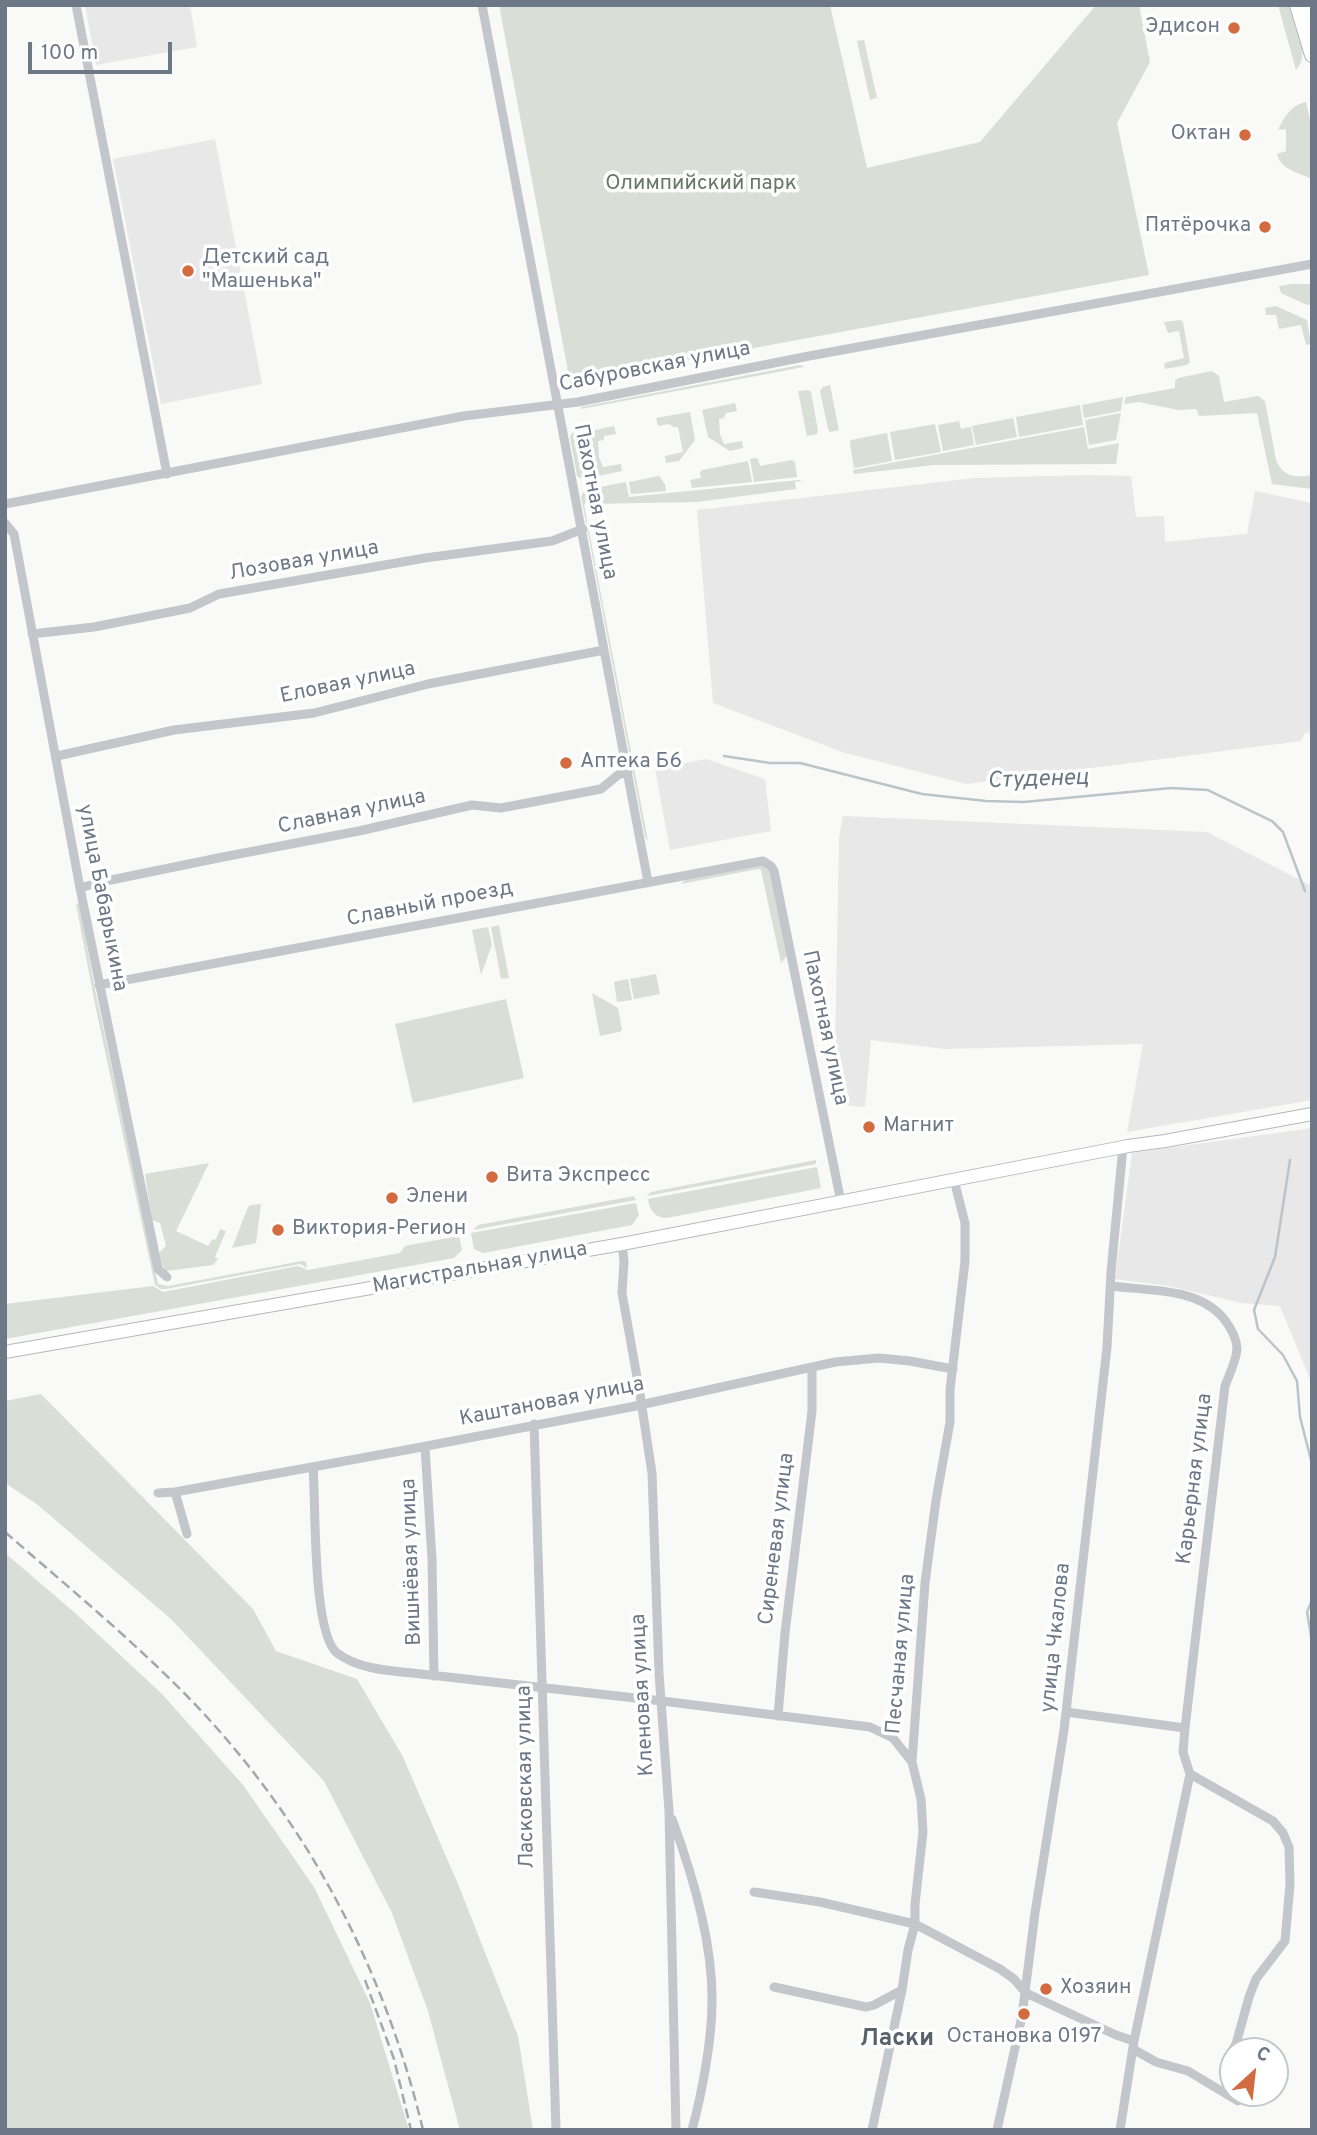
<!DOCTYPE html>
<meta charset="utf-8">
<style>
body{margin:0}
#map{position:relative;width:1317px;height:2135px;overflow:hidden;background:#f9f9f7;font-family:Overpass,sans-serif}
canvas{display:block}
.frame{position:absolute;inset:0;border:7px solid #6c7885;pointer-events:none}
.north{position:absolute;left:1219px;top:2037px;width:70px;height:70px;box-sizing:border-box;background:#fff;border:2px solid #c4c9ce;border-radius:50%;rotate:27deg;font-size:19px;font-weight:700;line-height:28px;text-align:center;color:#6c7885}
.north::after{content:'';display:block;margin:auto;width:24px;height:32px;background:#d26b3f;clip-path:polygon(50% 0,100% 100%,50% 72%,0 100%)}
.scale{position:absolute;left:28px;top:42px;width:144px;height:32px;box-sizing:border-box;border:4px solid #6c7885;border-top:0;padding-left:9px;font-size:21px;line-height:24px;white-space:nowrap;color:#6c7885;-webkit-text-stroke:5px #fff;paint-order:stroke}
</style>
<div id="map">
<canvas width="1317" height="2135"></canvas>
<div class="frame"></div>
<div class="north">С</div>
<div class="scale">100 m</div>
</div>
<script>
const ctx = document.querySelector('canvas').getContext('2d');
ctx.lineJoin = 'round';
function fill(path, color) {
  ctx.fillStyle = color;
  ctx.fill(path, 'evenodd');
}
function stroke(path, color, width, dash) {
  ctx.strokeStyle = color;
  ctx.lineWidth = width;
  ctx.lineCap = dash ? 'butt' : 'round';
  ctx.setLineDash(dash || []);
  ctx.stroke(path);
}
function label(font, color, halo, rows, align = 'center') {
  ctx.font = font + ' Overpass,sans-serif';
  ctx.lineWidth = 7;
  ctx.setLineDash([]);
  ctx.textBaseline = 'middle';
  ctx.strokeStyle = halo;
  ctx.fillStyle = color;
  for (const [text, x, y, turn = 0] of rows) {
    ctx.save();
    ctx.translate(x, y);
    ctx.rotate((+turn || 0) * Math.PI / 180);
    ctx.textAlign = isNaN(turn) ? turn : align;
    if (halo) ctx.strokeText(text, 0, 0);
    ctx.fillText(text, 0, 0);
    ctx.restore();
  }
}
const built = new Path2D(`
 M 85,5 L 190,5 L 197,47 L 96,65 Z
 M 215,139 L 262,384 L 161,404 L 113,159 Z
 M 1086,475 L 1131,476 L 1136,517 L 1164,516 L 1165,542 L 1247,534 L 1255,491 L 1312,503 L 1312,732 L 1305,733 L 1301,741 L 967,784 L 845,753 L 713,703 L 697,510 L 974,478 Z
 M 706,759 L 765,779 L 771,831 L 670,850 L 655,769 Z
 M 843,816 L 1207,832 L 1312,886 L 1312,1100 L 1127,1132 L 1143,1044 L 945,1049 L 871,1040 L 865,1107 L 834,1104 L 839,838 Z
 M 1312,1128 L 1312,1384 L 1280,1306 L 1242,1303 L 1169,1286 L 1115,1279 L 1132,1153 Z`);
const green = new Path2D(`
 M 499,5 L 830,5 L 867,168 L 980,142 L 1096,5 L 1139,5 L 1150,62 L 1117,123 L 1149,275 L 570,382 Z
 M 1278,5 L 1289,5 C 1295,24 1312,54 1296,70 Z
 M 864,40 L 877,98 L 870,100 L 857,41 Z
 M 1306,102 L 1312,128 L 1312,179 C 1299,173 1280,169 1277,154 L 1286,151 L 1286,129 L 1278,130 C 1284,117 1291,105 1306,102 Z
 M 1291,284 L 1312,284 L 1312,304 L 1307,305 L 1281,293 L 1279,286 Z
 M 1276,306 L 1307,320 L 1311,344 L 1306,345 L 1301,325 L 1279,329 L 1276,315 L 1266,315 L 1265,308 Z
 M 1180,320 L 1183,322 L 1190,362 L 1187,365 L 1165,369 L 1164,363 L 1184,358 L 1179,331 L 1168,333 L 1164,322 Z
 M 800,365 L 804,367 L 581,409 L 581,407 Z
 M 1212,371 L 1219,376 L 1224,402 L 1258,396 L 1265,401 L 1276,460 C 1283,477 1295,478 1312,475 L 1312,489 L 1272,484 L 1257,413 L 1199,416 L 1196,409 L 1178,410 L 1139,402 L 1124,404 L 1126,397 L 1175,388 L 1175,381 L 1178,378 Z
 M 830,385 L 839,430 L 830,432 L 828,429 L 820,391 L 823,387 Z
 M 808,390 L 811,392 L 818,431 L 817,434 L 807,436 L 798,391 Z
 M 1123,397 L 1121,411 L 1084,418 L 1082,405 Z
 M 735,403 L 737,411 L 726,413 L 724,418 L 719,419 L 720,434 L 724,444 L 742,441 L 743,448 L 730,451 L 708,437 L 702,410 Z
 M 1080,405 L 1083,425 L 1019,437 L 1016,417 Z
 M 690,412 L 695,440 L 679,461 L 666,463 L 665,456 L 683,452 L 678,427 L 673,427 L 669,424 L 658,426 L 656,418 Z
 M 1121,413 L 1116,440 L 1089,445 L 1085,420 Z
 M 1013,418 L 1017,437 L 976,445 L 972,426 Z
 M 959,421 L 961,429 L 971,427 L 974,445 L 943,451 L 938,425 Z
 M 935,424 L 941,452 L 895,460 L 890,432 Z
 M 614,426 L 616,434 L 604,436 L 604,440 L 598,441 L 599,457 L 603,467 L 621,464 L 622,471 L 594,477 L 586,432 Z
 M 1084,427 L 1088,449 L 1119,443 L 1116,464 L 934,465 L 854,474 L 853,470 Z
 M 581,431 L 590,480 L 585,481 L 577,476 L 570,437 L 572,433 Z
 M 887,433 L 892,461 L 854,468 L 850,444 L 851,440 Z
 M 755,458 L 758,459 L 760,466 L 792,460 L 795,462 L 797,477 L 754,482 L 750,459 Z
 M 748,461 L 752,482 L 692,488 L 690,480 L 701,478 L 700,473 L 702,470 Z
 M 659,476 L 665,484 L 666,491 L 631,494 L 629,482 Z
 M 799,480 L 802,481 L 795,482 L 796,489 L 697,502 L 588,504 L 595,488 L 626,482 L 629,497 Z
 M 593,489 L 584,505 L 648,841 L 645,837 L 581,496 L 585,490 Z
 M 761,866 L 764,866 L 770,871 L 787,956 L 781,963 L 761,870 L 758,869 L 681,884 L 685,880 Z
 M 79,903 L 95,989 L 158,1284 L 168,1286 L 302,1261 L 306,1262 L 307,1268 L 300,1264 L 166,1289 L 161,1289 L 155,1285 L 96,1009 L 76,904 Z
 M 499,925 L 509,978 L 501,979 L 491,927 Z
 M 488,927 L 492,945 L 481,975 L 472,930 Z
 M 656,974 L 660,994 L 634,999 L 630,979 Z
 M 628,979 L 632,1000 L 617,1002 L 614,982 Z
 M 592,993 L 618,1008 L 622,1030 L 619,1032 L 600,1036 Z
 M 506,999 L 524,1078 L 413,1103 L 395,1024 Z
 M 816,1160 L 816,1164 L 647,1196 L 651,1192 Z
 M 209,1163 L 176,1231 L 208,1246 L 212,1240 L 216,1239 L 220,1229 L 226,1231 L 215,1257 L 218,1259 L 213,1265 L 166,1271 L 162,1265 L 159,1253 L 166,1246 L 160,1223 L 152,1220 L 145,1174 Z
 M 817,1167 L 821,1188 L 667,1218 C 655,1218 649,1210 648,1199 Z
 M 634,1196 L 636,1200 L 473,1230 L 478,1225 Z
 M 636,1203 L 639,1215 L 632,1225 L 483,1253 L 474,1249 L 471,1233 Z
 M 261,1204 L 256,1243 L 232,1248 L 248,1207 L 251,1205 Z
 M 459,1236 L 462,1250 L 454,1258 L 5,1339 L 5,1304 L 153,1286 L 163,1292 L 298,1266 L 308,1270 L 400,1253 L 405,1246 Z
 M 41,1394 L 253,1609 L 276,1651 L 357,1679 L 402,1755 L 458,1884 L 518,2036 L 533,2130 L 460,2130 L 428,2011 L 392,1913 L 324,1781 L 171,1619 L 38,1505 L 5,1483 L 5,1401 Z
 M 5,1553 L 74,1612 L 162,1694 L 243,1785 L 314,1887 L 370,2003 L 409,2130 L 5,2130 Z`);
const stream = new Path2D(`
 M 724,756 L 770,763 L 800,763 L 922,794 L 986,801 L 1024,802 L 1171,788 L 1208,790 L 1272,821 L 1283,832 L 1305,891
 M 1290,1160 L 1275,1257 L 1254,1310 L 1258,1329 L 1283,1355 L 1297,1381 L 1300,1417 L 1312,1464
 M 1312,1600 L 1307,1612 L 1312,1641
 M 1312,1934 L 1312,1936
 M 1311,2130 L 1312,2127`);
const street = new Path2D(`
 M 76,5 L 167,474
 M 482,5 L 648,882
 M 5,504 L 464,416 L 578,402 L 809,356 L 1312,264
 M 5,523 L 14,534 L 80,888 L 158,1269 L 167,1277
 M 32,634 L 94,627 L 190,608 L 219,594 L 425,558 L 552,541 L 583,529
 M 57,756 L 174,730 L 314,713 L 428,684 L 604,650
 M 80,888 L 101,882 L 223,857 L 359,831 L 472,805 L 501,808 L 601,789 L 618,775 L 628,772
 M 99,985 L 763,861 L 771,866 L 774,871 L 841,1202
 M 622,1244 L 624,1261 L 622,1293 L 639,1388 L 652,1473 L 659,1673 L 669,1811 L 676,2130
 M 1111,1286 C 1148,1291 1198,1287 1224,1319 C 1231,1328 1237,1338 1237,1349 C 1236,1362 1229,1375 1225,1386 L 1185,1728
 M 534,1424 L 556,2130
 M 425,1447 L 432,1559 L 434,1676
 M 313,1467 C 316,1502 312,1633 337,1653 C 359,1670 394,1671 421,1674 L 662,1701 L 870,1727 L 893,1738 L 912,1762
 M 175,1492 L 187,1534
 M 158,1493 L 175,1492 L 411,1449 L 631,1407 L 835,1362 L 879,1358 L 910,1361 L 953,1369
 M 1066,1712 L 1185,1728 L 1183,1752 L 1190,1774 L 1134,2041 L 1120,2130
 M 778,1716 L 785,1633 L 812,1411 L 812,1367
 M 1190,1774 L 1273,1821 L 1283,1833 L 1289,1847 L 1290,1884 L 1285,1941 L 1256,1979 L 1249,1997 L 1236,2044 L 1228,2057
 M 672,1819 C 692,1873 713,1945 712,2002 C 712,2040 702,2093 692,2130
 M 754,1892 L 820,1902 L 915,1924 L 1000,1969 L 1014,1979 L 1026,1993 L 1116,2035 L 1134,2041
 M 774,1987 L 866,2007 L 874,2005 L 902,1990
 M 1133,2049 L 1156,2062 L 1188,2071 L 1238,2101
 M 872,2130 L 902,1990 L 908,1950 L 915,1924 L 915,1904 L 923,1832 L 921,1799 L 912,1762 L 925,1583 L 936,1500 L 950,1422 L 950,1390 L 965,1261 L 965,1223 L 954,1180
 M 997,2130 L 1022,2016 L 1035,1913 L 1064,1730 L 1107,1347 L 1111,1272 L 1123,1147`);
const secondary = new Path2D(`
 M 5,1352 L 622,1244 L 1128,1146 L 1165,1141 L 1312,1114`);
const primary = new Path2D(`
 M 1297,5 L 1312,55
 M 1309,5 L 1312,16`);
const rail = new Path2D(`
 M 5,1532 C 67,1586 130,1638 187,1696 C 305,1817 384,1966 423,2130
 M 365,1980 L 394,2059 L 411,2130`);
const markers = [
 [1234,28,7,"#d26b3f"],
 [1245,135,7,"#d26b3f"],
 [1265,227,7,"#d26b3f"],
 [188,271,7,"#d26b3f"],
 [566,763,7,"#d26b3f"],
 [869,1127,7,"#d26b3f"],
 [492,1177,7,"#d26b3f"],
 [392,1198,7,"#d26b3f"],
 [278,1230,7,"#d26b3f"],
 [1046,1989,7,"#d26b3f"],
 [1024,2014,7,"#d26b3f"]
];
const poiNames = [
 ["Эдисон",1220,28,"right"],
 ["Октан",1231,135,"right"],
 ["Пятёрочка",1251,227,"right"],
 ["Детский сад",202,259],
 ["\"Машенька\"",202,283],
 ["Аптека Б6",580,763],
 ["Магнит",883,1127],
 ["Вита Экспресс",506,1177],
 ["Элени",406,1198],
 ["Виктория-Регион",292,1230],
 ["Хозяин",1060,1989],
 ["Остановка 0197",1024,2038,"center"]
];
const parkNames = [
 ["Олимпийский парк",701,185]
];
const streetNames = [
 ["Сабуровская улица",655,368,-11],
 ["Пахотная улица",594,502,79],
 ["Лозовая улица",304,562,-10],
 ["Еловая улица",348,684,-12],
 ["Славная улица",352,813,-12],
 ["улица Бабарыкина",101,898,79],
 ["Славный проезд",430,905,-11],
 ["Пахотная улица",824,1028,78],
 ["Магистральная улица",480,1269,-10],
 ["Каштановая улица",552,1403,-11],
 ["Карьерная улица",1196,1479,-83],
 ["Сиреневая улица",778,1539,-83],
 ["Вишнёвая улица",413,1562,-92],
 ["улица Чкалова",1057,1638,-84],
 ["Песчаная улица",902,1654,-85],
 ["Кленовая улица",644,1695,-93],
 ["Ласковская улица",527,1777,-91]
];
const waterNames = [
 ["Студенец",1038,781,-2]
];
const quarterNames = [
 ["Ласки",897,2040]
];
fill(built, '#e7e8e7');
fill(green, '#d9ded7');
stroke(stream, '#bbc4c9', 2.5);
stroke(secondary, '#b4b8bd', 14);
stroke(primary, '#b5b8bc', 16);
stroke(street, '#c3c6ca', 9);
stroke(secondary, '#fff', 12);
stroke(primary, '#fff', 14);
stroke(rail, '#a3a8ae', 2.5, [10, 5]);
for (const [x, y, r, color] of markers) {
  const dot = new Path2D();
  dot.arc(x, y, r, 0, 2 * Math.PI);
  ctx.fillStyle = color;
  ctx.fill(dot);
  stroke(dot, '#fff', 2.5);
}
label('21px', '#6c7885', '#fff', poiNames, 'left');
label('21px', '#677866', '#fff', parkNames);
label('21px', '#6c7885', '#fff', streetNames);
label('italic 23px', '#677780', '#fff', waterNames);
label('bold 24px', '#59626b', '#fff', quarterNames);
</script>
